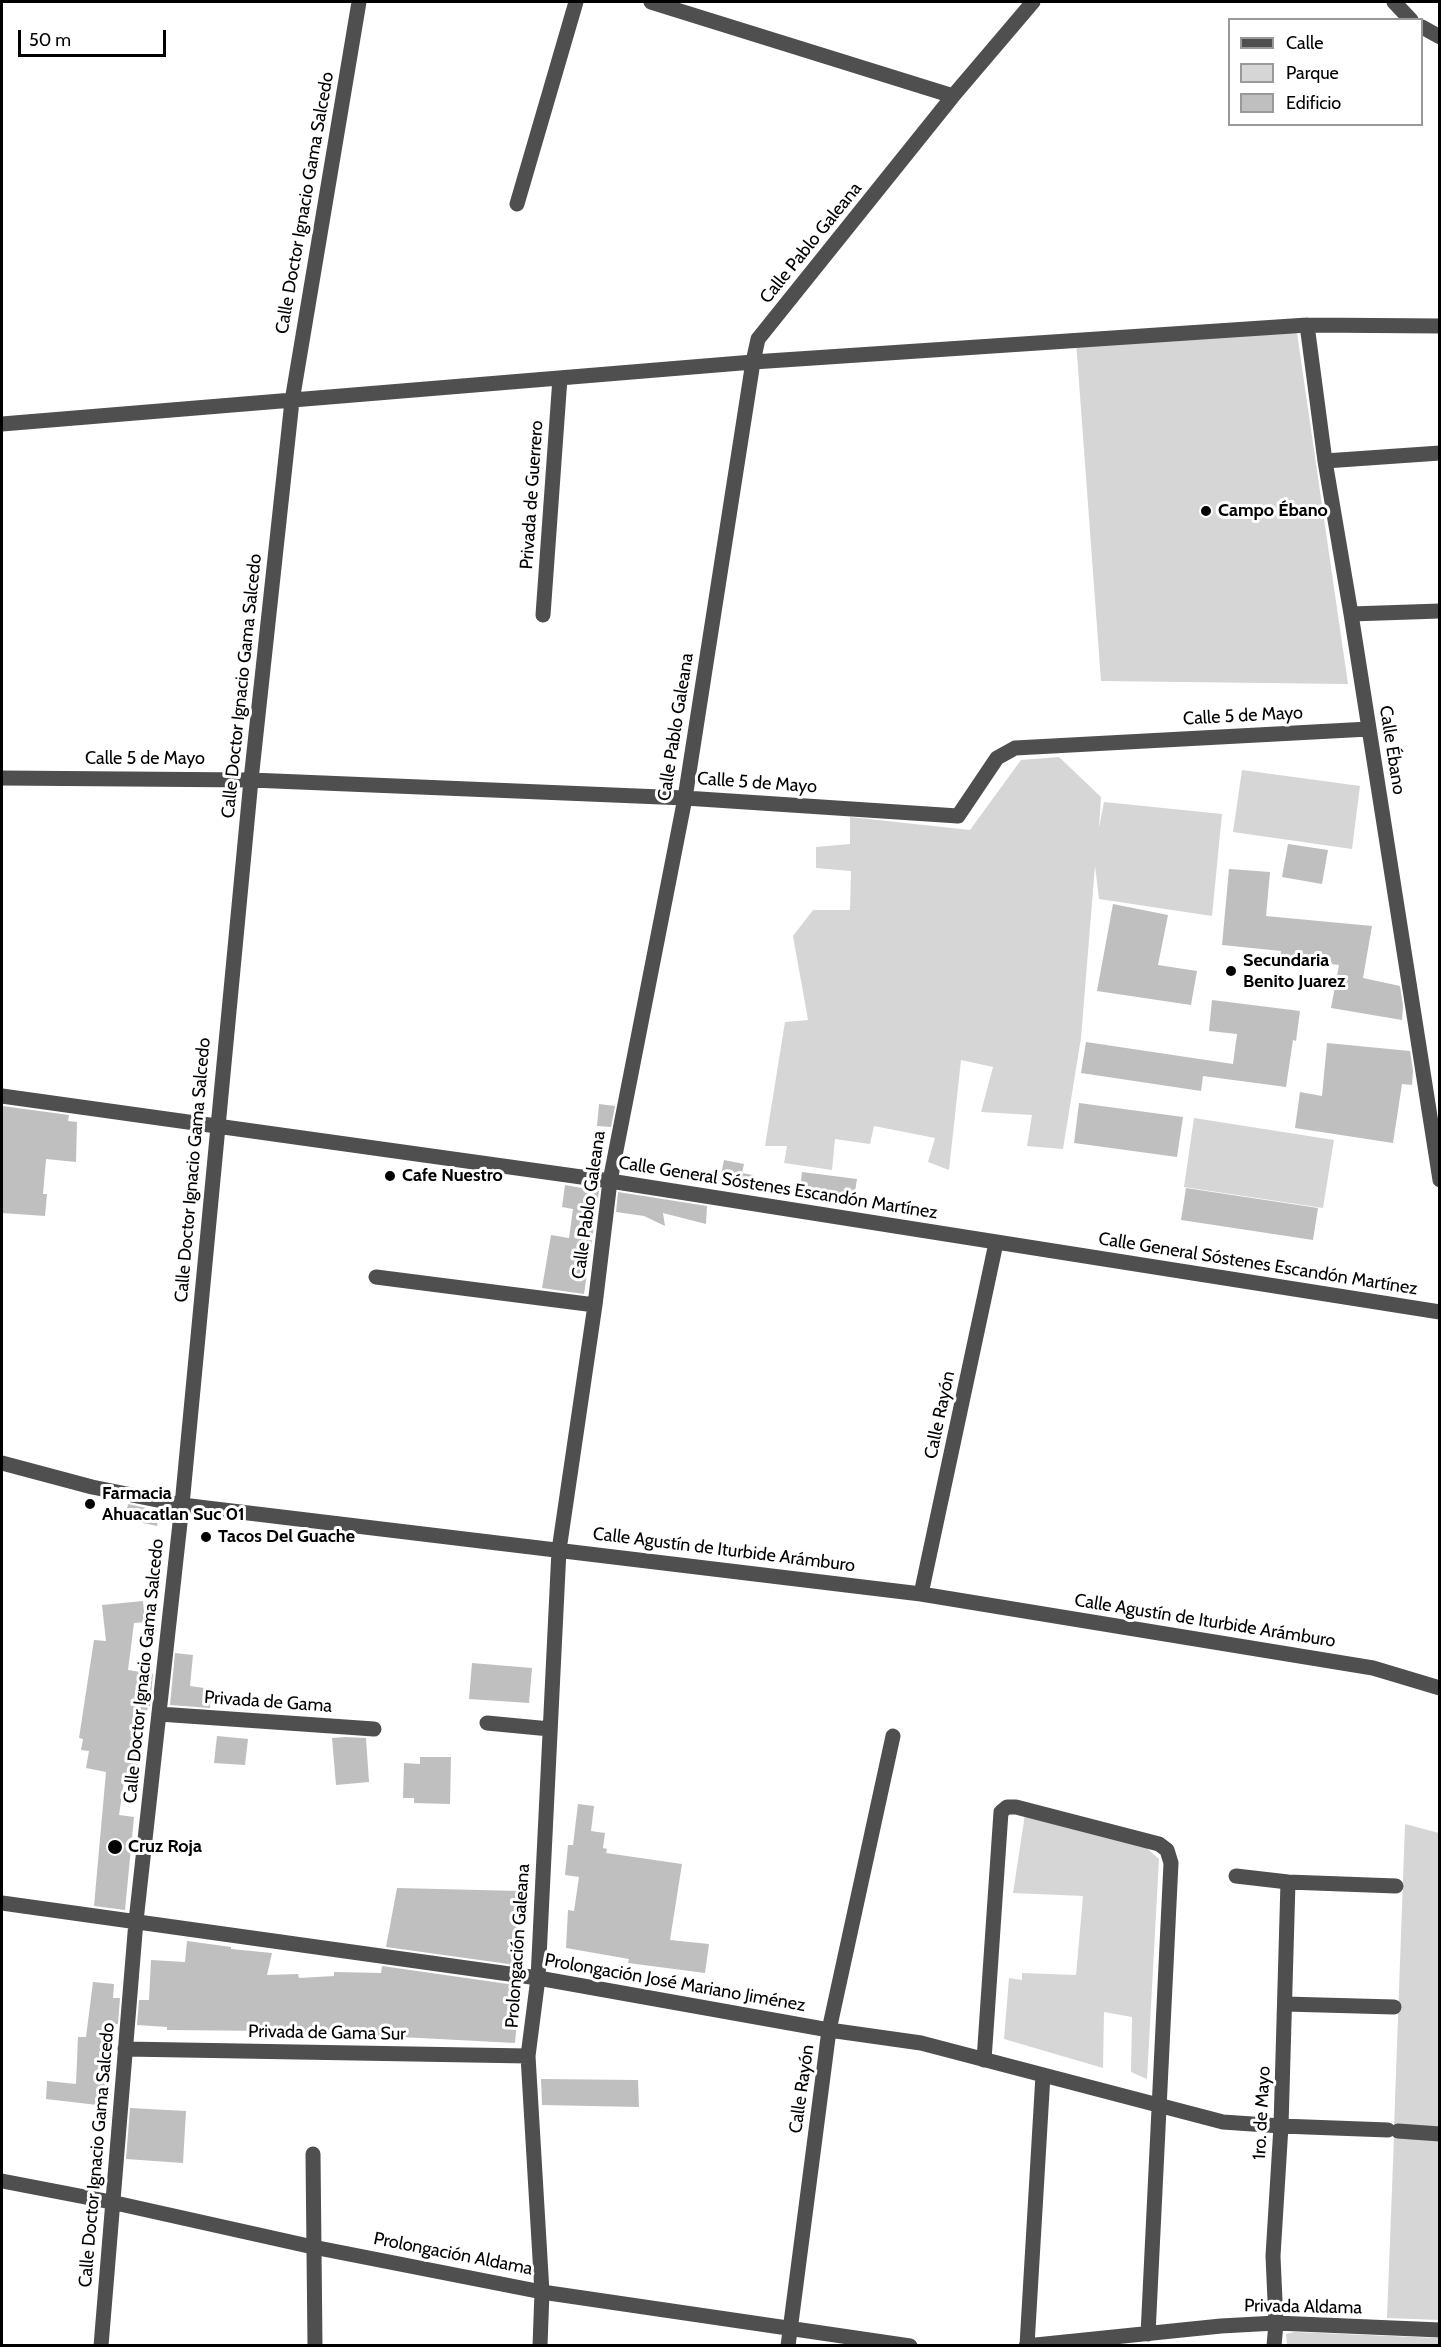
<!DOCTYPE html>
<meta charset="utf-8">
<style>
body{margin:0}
#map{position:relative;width:1441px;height:2347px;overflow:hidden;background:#fff;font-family:Cabin,sans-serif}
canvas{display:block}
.frame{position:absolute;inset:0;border:3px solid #000;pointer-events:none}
.legend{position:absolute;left:1228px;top:18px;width:195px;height:108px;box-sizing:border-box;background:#fff;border:2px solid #999;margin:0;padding:8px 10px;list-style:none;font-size:18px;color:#000}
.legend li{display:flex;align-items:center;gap:12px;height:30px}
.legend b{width:30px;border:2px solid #999}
.scale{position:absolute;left:18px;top:30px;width:148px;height:27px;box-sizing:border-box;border:3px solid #000;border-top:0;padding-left:8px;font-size:18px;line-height:21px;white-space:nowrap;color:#000;-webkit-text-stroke:4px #fff;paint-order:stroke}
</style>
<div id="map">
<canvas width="1441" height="2347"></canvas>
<div class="frame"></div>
<ul class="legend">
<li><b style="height:8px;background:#4f4f4f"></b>Calle</li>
<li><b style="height:16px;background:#d6d6d6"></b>Parque</li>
<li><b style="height:16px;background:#bfbfbf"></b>Edificio</li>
</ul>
<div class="scale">50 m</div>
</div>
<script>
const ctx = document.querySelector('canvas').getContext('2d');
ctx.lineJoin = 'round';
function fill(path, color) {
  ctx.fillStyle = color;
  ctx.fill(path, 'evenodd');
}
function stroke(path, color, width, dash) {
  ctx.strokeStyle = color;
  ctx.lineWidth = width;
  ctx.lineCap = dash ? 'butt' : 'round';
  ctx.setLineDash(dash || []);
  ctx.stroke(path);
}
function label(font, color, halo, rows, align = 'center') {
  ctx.font = font + ' Cabin,sans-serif';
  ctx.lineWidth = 6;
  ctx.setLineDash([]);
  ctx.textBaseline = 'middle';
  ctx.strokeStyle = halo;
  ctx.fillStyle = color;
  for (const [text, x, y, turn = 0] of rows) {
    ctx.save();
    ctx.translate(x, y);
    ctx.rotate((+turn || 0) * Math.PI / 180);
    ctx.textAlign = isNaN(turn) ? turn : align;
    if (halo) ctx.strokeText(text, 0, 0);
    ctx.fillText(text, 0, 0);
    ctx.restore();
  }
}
const green = new Path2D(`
 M 1296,326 L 1348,684 L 1101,681 L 1076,341 Z
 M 1059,757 L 1101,797 L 1099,828 L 1104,802 L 1222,814 L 1212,916 L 1099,899 L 1095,866 L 1081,1038 L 1063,1149 L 1027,1146 L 1032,1115 L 981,1112 L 993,1067 L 961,1060 L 949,1170 L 928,1162 L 935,1138 L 874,1126 L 870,1144 L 835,1139 L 832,1170 L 784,1163 L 787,1146 L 765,1146 L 785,1022 L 808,1020 L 793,936 L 813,910 L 850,910 L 851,871 L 816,868 L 816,847 L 850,844 L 850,817 L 970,830 L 1021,760 Z
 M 1242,770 L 1360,786 L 1352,849 L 1233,832 Z
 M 1194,1118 L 1334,1140 L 1323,1208 L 1184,1187 Z
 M 1025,1814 L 1141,1843 L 1159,1859 L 1147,2079 L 1131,2072 L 1132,2017 L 1104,2012 L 1103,2068 L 1004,2039 L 1009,1978 L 1022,1980 L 1022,1973 L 1076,1975 L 1083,1896 L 1013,1893 Z
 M 1405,1824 L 1439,1833 L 1439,2131 L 1394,2128 Z
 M 1394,2137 L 1439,2139 L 1439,2320 L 1387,2318 Z
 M 1295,2332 L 1439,2338 L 1439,2345 L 1287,2345 L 1286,2334 Z`);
const building = new Path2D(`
 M 1288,844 L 1328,850 L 1322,884 L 1282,877 Z
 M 1229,869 L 1270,872 L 1266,916 L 1372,926 L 1363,978 L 1400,986 L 1403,1006 L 1402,1020 L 1331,1008 L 1339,965 L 1280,958 L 1281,951 L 1222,945 Z
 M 1113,904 L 1168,915 L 1158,965 L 1197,971 L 1191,1005 L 1097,991 Z
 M 1212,1000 L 1300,1011 L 1296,1041 L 1293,1040 L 1286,1087 L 1203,1076 L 1201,1091 L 1081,1073 L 1086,1042 L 1233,1064 L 1237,1034 L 1209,1031 Z
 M 1327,1043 L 1410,1051 L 1413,1071 L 1412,1085 L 1402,1084 L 1393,1143 L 1295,1128 L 1300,1092 L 1322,1096 Z
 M 1079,1103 L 1183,1117 L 1177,1157 L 1074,1143 Z
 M 599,1104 L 615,1106 L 611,1127 L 597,1126 Z
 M 2,1106 L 69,1115 L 68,1121 L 77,1122 L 76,1162 L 46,1159 L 43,1194 L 47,1194 L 45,1216 L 2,1213 Z
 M 724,1160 L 744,1164 L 742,1173 L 753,1175 L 750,1191 L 719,1184 Z
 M 802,1172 L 857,1179 L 853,1204 L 799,1196 Z
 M 565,1185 L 599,1191 L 584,1294 L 542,1288 L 551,1235 L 569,1238 L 573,1209 L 562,1207 Z
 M 1186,1188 L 1318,1208 L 1313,1240 L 1181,1220 Z
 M 618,1192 L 707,1206 L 706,1224 L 663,1213 L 665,1226 L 644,1216 L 616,1212 Z
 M 128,1504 L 160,1511 L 157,1526 L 125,1519 Z
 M 143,1601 L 145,1622 L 134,1623 L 128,1670 L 153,1674 L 150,1706 L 148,1706 L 136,1777 L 125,1775 L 119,1815 L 134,1817 L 125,1910 L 94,1906 L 106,1772 L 86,1768 L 89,1751 L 81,1750 L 83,1739 L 79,1738 L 94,1640 L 106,1641 L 102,1605 Z
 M 175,1653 L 193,1655 L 190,1686 L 211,1689 L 210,1708 L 170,1705 Z
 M 472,1663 L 532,1668 L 529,1703 L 469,1699 Z
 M 217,1736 L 248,1739 L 245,1765 L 214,1763 Z
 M 345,1737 L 366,1738 L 369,1782 L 336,1785 L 332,1738 Z
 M 420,1757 L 451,1757 L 450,1804 L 414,1803 L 414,1798 L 403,1798 L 404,1763 L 420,1764 Z
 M 578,1804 L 594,1806 L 591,1831 L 605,1833 L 603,1848 L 607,1849 L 606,1853 L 682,1864 L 670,1940 L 709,1944 L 705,1973 L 628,1963 L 629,1959 L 566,1948 L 568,1910 L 574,1911 L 579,1877 L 565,1875 L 568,1845 L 573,1845 Z
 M 397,1888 L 521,1891 L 516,1965 L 386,1947 Z
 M 187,1941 L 231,1947 L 231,1949 L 272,1953 L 267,1975 L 298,1974 L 299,1978 L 334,1976 L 334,1972 L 381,1973 L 382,1966 L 515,1985 L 515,1986 L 520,1987 L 515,2043 L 305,2032 L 305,2034 L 270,2031 L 167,2030 L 167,2027 L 137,2025 L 139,2000 L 149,2000 L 151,1960 L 185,1962 Z
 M 93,1982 L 114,1984 L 113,1998 L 120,1998 L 118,2024 L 110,2024 L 106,2106 L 46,2099 L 47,2081 L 76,2084 L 78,2037 L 86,2037 Z
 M 541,2079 L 638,2080 L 639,2107 L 542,2105 Z
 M 130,2108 L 186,2111 L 183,2163 L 126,2159 Z`);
const minor = new Path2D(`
 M 651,2 L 953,96
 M 1394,2 L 1411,20
 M 1422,27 L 1440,37
 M 517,204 L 576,2
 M 1307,325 L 1325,461 L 1351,614 L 1440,1180
 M 2,424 L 753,362 L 1307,325 L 1440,326
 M 1325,461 L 1440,453
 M 1351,614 L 1440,611
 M 543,615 L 560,378
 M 2,778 L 251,780 L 685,798 L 958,816 L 997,758 L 1015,748 L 1369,729
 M 2,1096 L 610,1181 L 1440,1312
 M 376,1277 L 595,1305
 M 2,1463 L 92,1487 L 182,1505 L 921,1594 L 1373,1668 L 1440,1688
 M 921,1594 L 996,1243
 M 159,1714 L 374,1729
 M 487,1723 L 550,1729
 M 1236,1876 L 1288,1882 L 1396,1886
 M 2,1903 L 538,1978 L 829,2030 L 921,2043 L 1223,2122 L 1281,2126 L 1388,2130
 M 1285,2004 L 1394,2007
 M 125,2049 L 528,2056
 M 984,2060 L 1001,1812 L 1007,1807 L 1016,1807 L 1159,1844 L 1167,1850 L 1171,1863 L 1148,2334
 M 1398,2131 L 1440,2134
 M 313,2154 L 315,2346
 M 2,2181 L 111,2202 L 313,2247 L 542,2292 L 910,2346
 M 1027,2345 L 1043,2075
 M 101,2346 L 136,1921 L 182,1505 L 251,780 L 292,401 L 359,2
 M 540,2346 L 542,2292 L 528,2056 L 538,1978 L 559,1550 L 595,1305 L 610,1181 L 685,798 L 753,362 L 758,339 L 953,96 L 1033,2
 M 788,2346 L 829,2030 L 893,1736
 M 1026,2346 L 1221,2326 L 1276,2323 L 1440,2330
 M 1274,2346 L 1276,2323 L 1273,2256 L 1281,2126 L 1288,1882`);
const markers = [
 [1206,511,6,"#000"],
 [1231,971,6,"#000"],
 [390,1176,6,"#000"],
 [90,1504,6,"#000"],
 [206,1537,6,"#000"],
 [115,1847,8,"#000"]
];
const streetNames = [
 ["Calle Doctor Ignacio Gama Salcedo",305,203,-80],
 ["Calle Pablo Galeana",811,243,-51],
 ["Privada de Guerrero",532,495,-86],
 ["Calle Doctor Ignacio Gama Salcedo",242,686,-84],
 ["Calle 5 de Mayo",1243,716,-3],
 ["Calle Pablo Galeana",676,727,-81],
 ["Calle Ébano",1392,750,81],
 ["Calle 5 de Mayo",145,759],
 ["Calle 5 de Mayo",757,783,4],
 ["Calle Doctor Ignacio Gama Salcedo",193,1170,-85],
 ["Calle General Sóstenes Escandón Martínez",778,1188,9],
 ["Calle Pablo Galeana",589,1205,-82],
 ["Calle General Sóstenes Escandón Martínez",1258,1264,9],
 ["Calle Rayón",940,1415,-78],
 ["Calle Agustín de Iturbide Arámburo",724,1550,7],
 ["Calle Agustín de Iturbide Arámburo",1205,1621,9],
 ["Calle Doctor Ignacio Gama Salcedo",144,1671,-84],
 ["Privada de Gama",268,1702,4],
 ["Prolongación Galeana",518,1946,-86],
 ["Prolongación José Mariano Jiménez",675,1983,10],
 ["Privada de Gama Sur",327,2033,1],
 ["Calle Rayón",802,2089,-82],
 ["1ro. de Mayo",1262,2113,-87],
 ["Calle Doctor Ignacio Gama Salcedo",97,2155,-85],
 ["Prolongación Aldama",453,2254,11],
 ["Privada Aldama",1303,2307,1]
];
const poiNames = [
 ["Campo Ébano",1218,511],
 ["Secundaria",1243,961],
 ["Benito Juarez",1243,982],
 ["Cafe Nuestro",402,1176],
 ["Farmacia",102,1494],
 ["Ahuacatlan Suc 01",102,1515],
 ["Tacos Del Guache",218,1537],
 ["Cruz Roja",128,1847]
];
fill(green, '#d6d6d6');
fill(building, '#bfbfbf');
stroke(minor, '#4f4f4f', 15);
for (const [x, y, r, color] of markers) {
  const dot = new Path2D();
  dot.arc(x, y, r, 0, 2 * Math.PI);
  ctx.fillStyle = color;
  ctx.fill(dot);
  stroke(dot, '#fff', 2);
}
label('18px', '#000', '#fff', streetNames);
label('bold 18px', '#000', '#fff', poiNames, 'left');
</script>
